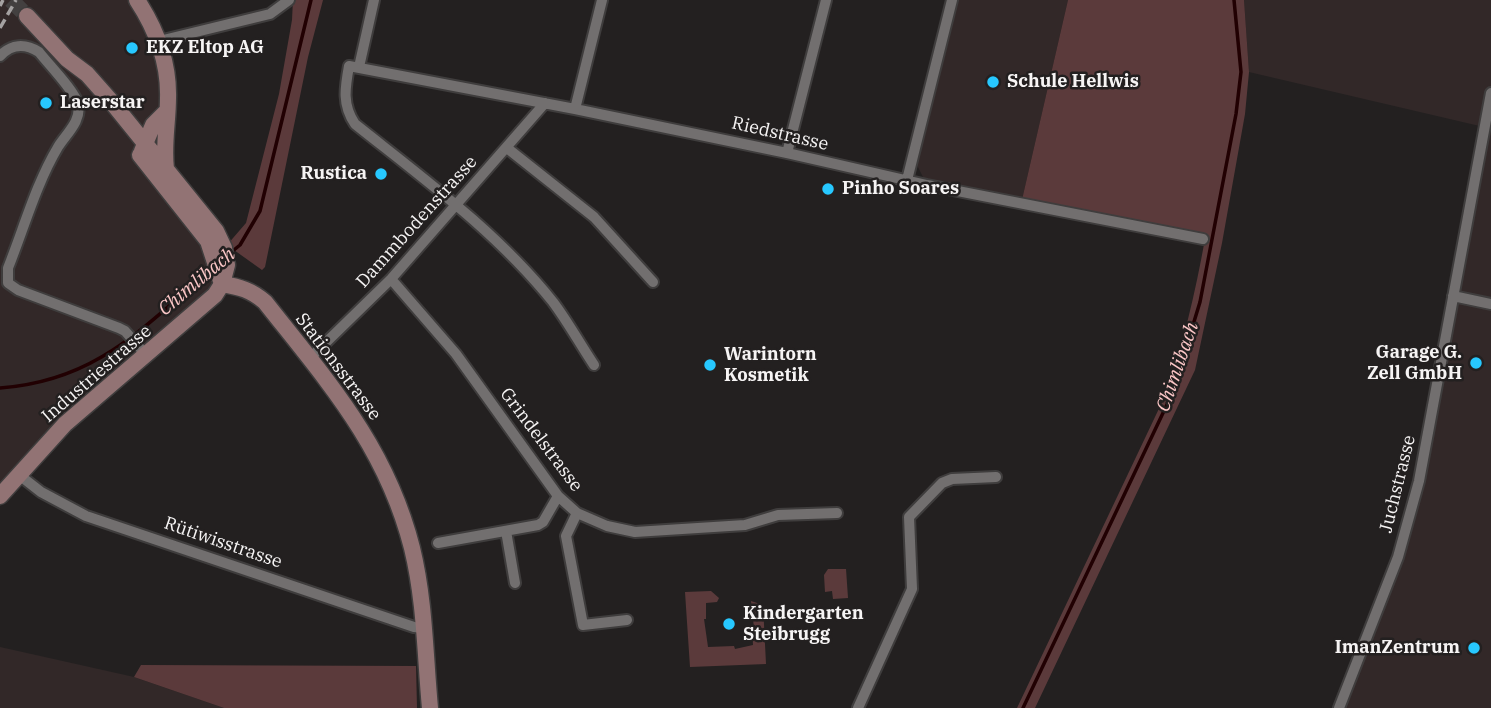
<!DOCTYPE html>
<meta charset="utf-8">
<style>
body{margin:0}
canvas{display:block;background:#232020}
</style>
<canvas width="1491" height="708"></canvas>
<script>
const ctx = document.querySelector('canvas').getContext('2d');
ctx.lineJoin = 'round';
function fill(path, color) {
  ctx.fillStyle = color;
  ctx.fill(path, 'evenodd');
}
function stroke(path, color, width, dash) {
  ctx.strokeStyle = color;
  ctx.lineWidth = width;
  ctx.lineCap = dash ? 'butt' : 'round';
  ctx.setLineDash(dash || []);
  ctx.stroke(path);
}
function label(font, color, halo, rows, align = 'center') {
  ctx.font = font + ' "IBM Plex Serif",serif';
  ctx.lineWidth = 5;
  ctx.setLineDash([]);
  ctx.textBaseline = 'middle';
  ctx.strokeStyle = halo;
  ctx.fillStyle = color;
  for (const [text, x, y, turn = 0] of rows) {
    ctx.save();
    ctx.translate(x, y);
    ctx.rotate((+turn || 0) * Math.PI / 180);
    ctx.textAlign = isNaN(turn) ? turn : align;
    if (halo) ctx.strokeText(text, 0, 0);
    ctx.fillText(text, 0, 0);
    ctx.restore();
  }
}
const built = new Path2D(`
 M 0,0 L 145,0 L 157,24 L 168,158 L 222,284 L 116,380 L 0,496 Z
 M 959,0 L 1068,0 L 1021,204 L 927,185 L 917,165 Z
 M 1244,0 L 1491,0 L 1491,708 L 1339,708 L 1411,513 L 1484,127 L 1249,72 Z
 M 0,647 L 134,677 L 224,708 L 0,708 Z`);
const green = new Path2D(`
 M 293,0 L 323,0 L 308,57 L 265,267 L 262,270 L 227,245 L 246,223 L 279,94 L 292,20 Z
 M 1068,0 L 1244,0 L 1249,72 L 1245,114 L 1222,243 L 1195,370 L 1035,708 L 1017,708 L 1164,398 C 1183,346 1195,294 1205,239 L 1021,204 Z
 M 828,569 L 846,569 L 848,598 L 833,599 L 832,591 L 825,592 L 824,575 Z
 M 711,591 L 719,598 L 717,602 L 706,603 L 706,619 L 704,619 L 708,647 L 734,646 L 735,649 L 753,645 L 752,628 L 754,628 L 751,601 L 763,605 L 766,664 L 690,667 L 685,592 Z
 M 141,665 L 416,666 L 417,708 L 224,708 L 134,677 Z`);
const stream = new Path2D(`
 M 229,254 L 240,245 L 260,211 L 311,0
 M 0,388 C 97,381 143,327 213,268
 M 1023,708 L 1172,394 L 1200,302 L 1236,114 L 1241,72 L 1234,0`);
const secondaryTunnel = new Path2D(`
 M 11,0 L 27,16`);
const street = new Path2D(`
 M 159,41 L 270,14 L 289,0
 M 0,56 C 11,44 25,43 39,52 C 49,65 74,90 78,104 C 82,121 66,134 58,147 C 36,184 24,228 8,268 L 8,283 L 18,290 L 119,328 L 125,331 L 146,355
 M 359,67 L 374,0
 M 575,109 L 602,0
 M 507,148 L 594,217 L 653,282
 M 787,153 L 826,0
 M 907,180 L 952,0
 M 391,279 L 456,354 L 558,496 L 577,513 L 607,526 L 635,532 L 745,525 L 778,515 L 837,513
 M 1453,296 L 1491,304
 M 309,359 L 391,279 L 545,103
 M 594,365 C 580,344 568,322 553,302 C 497,232 424,179 355,124 C 342,105 345,88 349,66 L 575,109 L 787,153 L 927,185 L 1203,239
 M 18,474 L 41,492 L 86,516 L 414,627 L 424,628
 M 577,513 L 566,536 L 583,625 L 627,620
 M 506,531 L 515,583
 M 438,543 L 538,525 L 543,522 L 558,496
 M 858,708 L 912,589 L 909,517 L 942,483 L 952,479 L 996,477
 M 1339,708 L 1398,557 L 1419,481 L 1491,93`);
const secondary = new Path2D(`
 M 137,0 C 156,29 169,63 168,98 C 168,122 163,145 166,169
 M 142,151 L 153,125 L 167,111
 M 140,155 L 208,241 L 222,284
 M 222,284 C 240,287 251,290 265,302 C 328,382 386,446 412,548 C 425,601 425,655 430,708
 M 0,496 L 65,424 L 215,295 L 222,284 L 227,265 L 224,248 L 216,231 L 110,100 L 87,74 L 67,59 L 27,16`);
const rail = new Path2D(`
 M 0,6 L 3,0
 M 0,28 L 16,0`);
const markers = [
 [132,48,7,"#27c8ff"],
 [993,82,7,"#27c8ff"],
 [46,103,7,"#27c8ff"],
 [381,174,7,"#27c8ff"],
 [828,189,7,"#27c8ff"],
 [1476,363,7,"#27c8ff"],
 [710,365,7,"#27c8ff"],
 [729,624,7,"#27c8ff"],
 [1474,648,7,"#27c8ff"]
];
const poiNames = [
 ["EKZ Eltop AG",146,48],
 ["Schule Hellwis",1007,82],
 ["Laserstar",60,103],
 ["Rustica",367,174,"right"],
 ["Pinho Soares",842,189],
 ["Garage G.",1462,353,"right"],
 ["Zell GmbH",1462,374,"right"],
 ["Warintorn",724,355],
 ["Kosmetik",724,376],
 ["Kindergarten",743,614],
 ["Steibrugg",743,635],
 ["ImanZentrum",1460,648,"right"]
];
const streetNames = [
 ["Riedstrasse",780,134,13],
 ["Dammbodenstrasse",417,222,-48],
 ["Stationsstrasse",338,367,53],
 ["Industriestrasse",97,374,-41],
 ["Grindelstrasse",541,440,53],
 ["Juchstrasse",1398,484,-76],
 ["Rütiwisstrasse",223,543,19]
];
const waterNames = [
 ["Chimlibach",197,282,-40],
 ["Chimlibach",1178,367,-71]
];
fill(built, '#322828');
fill(green, '#5b3a3b');
stroke(stream, '#210002', 3.5);
stroke(secondaryTunnel, '#434040', 16, [16, 8]);
stroke(street, '#3f3d3d', 14);
stroke(secondary, '#3f3d3d', 19);
stroke(street, '#726f6f', 10);
stroke(secondary, '#927374', 16);
stroke(rail, '#a4a1a1', 3.5, [10, 5]);
for (const [x, y, r, color] of markers) {
  const dot = new Path2D();
  dot.arc(x, y, r, 0, 2 * Math.PI);
  ctx.fillStyle = color;
  ctx.fill(dot);
  stroke(dot, '#232020', 2.5);
}
label('bold 18px', '#f6f4f4', '#232020', poiNames, 'left');
label('18px', '#f6f4f4', '#232020', streetNames);
label('italic 19px', '#fcc7c7', '#232020', waterNames);
</script>
